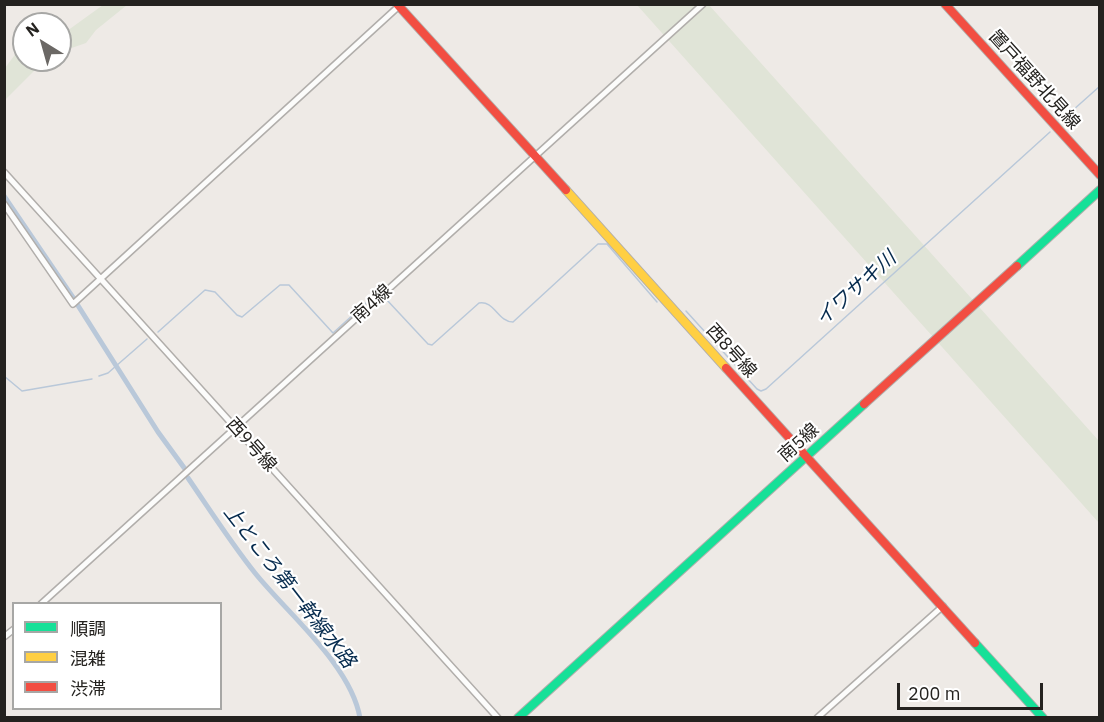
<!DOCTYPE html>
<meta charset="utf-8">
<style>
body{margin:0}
#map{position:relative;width:1104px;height:722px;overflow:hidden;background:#eeeae6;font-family:"IBM Plex Sans","Noto Sans JP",sans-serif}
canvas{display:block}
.frame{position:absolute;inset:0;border:6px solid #24221f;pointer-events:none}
.legend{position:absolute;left:12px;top:602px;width:210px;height:108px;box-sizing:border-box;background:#fff;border:2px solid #a7a7a5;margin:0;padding:8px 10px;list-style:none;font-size:18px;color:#24221f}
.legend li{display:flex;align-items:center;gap:12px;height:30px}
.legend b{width:30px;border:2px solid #a7a7a5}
.north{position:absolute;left:12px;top:12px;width:60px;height:60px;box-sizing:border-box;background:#fff;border:2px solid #a7a7a5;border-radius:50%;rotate:323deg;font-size:16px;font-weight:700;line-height:24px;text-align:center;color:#24221f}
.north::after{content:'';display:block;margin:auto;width:21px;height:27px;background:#6b6865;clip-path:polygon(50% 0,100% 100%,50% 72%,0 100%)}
.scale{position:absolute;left:897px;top:683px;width:146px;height:27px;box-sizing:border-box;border:3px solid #24221f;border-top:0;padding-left:8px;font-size:18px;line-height:21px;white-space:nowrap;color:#24221f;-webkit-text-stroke:4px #fff;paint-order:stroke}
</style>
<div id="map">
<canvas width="1104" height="722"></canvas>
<div class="frame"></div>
<ul class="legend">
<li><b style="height:8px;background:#16e098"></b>順調</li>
<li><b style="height:8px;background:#ffcf43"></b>混雑</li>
<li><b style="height:8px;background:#f24e42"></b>渋滞</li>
</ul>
<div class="north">N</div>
<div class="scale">200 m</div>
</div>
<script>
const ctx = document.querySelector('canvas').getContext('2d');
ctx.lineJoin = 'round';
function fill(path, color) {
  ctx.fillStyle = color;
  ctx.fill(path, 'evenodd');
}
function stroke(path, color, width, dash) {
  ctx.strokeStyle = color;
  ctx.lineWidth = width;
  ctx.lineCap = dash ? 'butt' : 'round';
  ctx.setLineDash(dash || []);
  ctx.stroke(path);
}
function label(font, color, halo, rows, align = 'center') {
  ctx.font = font + ' "IBM Plex Sans","Noto Sans JP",sans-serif';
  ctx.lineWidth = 4.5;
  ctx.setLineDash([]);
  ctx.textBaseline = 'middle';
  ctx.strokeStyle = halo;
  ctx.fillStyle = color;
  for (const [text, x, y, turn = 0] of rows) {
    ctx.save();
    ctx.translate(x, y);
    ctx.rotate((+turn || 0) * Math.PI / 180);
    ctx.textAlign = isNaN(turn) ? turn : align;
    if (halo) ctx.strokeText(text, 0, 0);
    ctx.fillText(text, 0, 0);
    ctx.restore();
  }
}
const green = new Path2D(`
 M 103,5 L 127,5 L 96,30 L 86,43 L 60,52 L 60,36 Z
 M 637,5 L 709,5 L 1099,441 L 1099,523 Z
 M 20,48 L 24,53 L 24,60 L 45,60 L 5,100 L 5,68 Z`);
const stream = new Path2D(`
 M 1063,119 L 1100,86
 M 386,299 L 428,344 L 432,345 L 479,303 C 494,300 498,322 513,322 L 598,244 L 607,244 L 657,302
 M 686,311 L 757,389 L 761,391 L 766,389 L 1050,132
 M 158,332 L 205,290 L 215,292 L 237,315 L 242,317 L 280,285 L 289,285 L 333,333 L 376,294
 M 4,376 L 22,391 L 92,379
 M 99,376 L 108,373 L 147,339`);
const canal = new Path2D(`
 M 4,196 L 74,299
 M 77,304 L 158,432 L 185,469
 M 188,478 C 210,510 231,543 255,573 C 287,613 351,665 360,718`);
const street = new Path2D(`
 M 4,172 L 498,718
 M 4,204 L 73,304 L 399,6
 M 41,604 L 703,4
 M 4,637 L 14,629
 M 817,718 L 943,606`);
const fast = new Path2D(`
 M 1017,266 L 1100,190
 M 975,643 L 1043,718
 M 518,718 L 864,404`);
const slow = new Path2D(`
 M 566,190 L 726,368`);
const jam = new Path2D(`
 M 397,4 L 566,190
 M 945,4 L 1100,175
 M 726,368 L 975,643
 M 864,404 L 1017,266`);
const streetNames = [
 ["置戸福野北見線",1034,80,48],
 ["南4線",372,304,-42],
 ["西8号線",731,351,48],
 ["南5線",799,443,-42],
 ["西9号線",251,445,48]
];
const waterNames = [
 ["イワサキ川",856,289,-42],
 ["上ところ第一幹線水路",289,587,52]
];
fill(green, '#e0e4d7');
stroke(stream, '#b9c8d9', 1.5);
stroke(canal, '#b9c8d9', 5);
stroke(street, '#b1aeab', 8);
stroke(fast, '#b1aeab', 10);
stroke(slow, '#b1aeab', 10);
stroke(jam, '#b1aeab', 10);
stroke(street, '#fcfcfb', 5);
stroke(fast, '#16e098', 8);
stroke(slow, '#ffcf43', 8);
stroke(jam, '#f24e42', 8);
label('18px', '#24221f', '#fff', streetNames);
label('italic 20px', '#052a4d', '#fff', waterNames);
</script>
